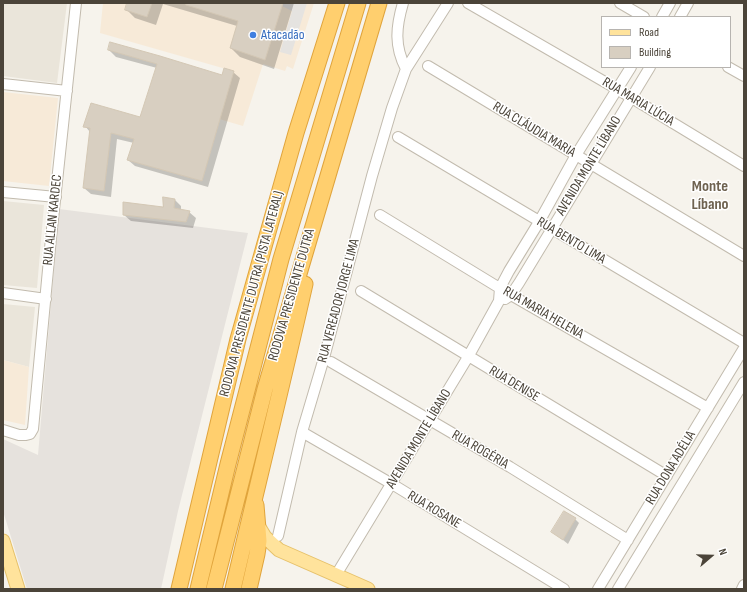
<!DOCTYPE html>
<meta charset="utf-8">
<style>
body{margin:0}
#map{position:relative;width:747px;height:592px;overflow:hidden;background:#f6f3ec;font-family:"Sofia Sans Condensed",sans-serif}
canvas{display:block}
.frame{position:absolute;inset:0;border:4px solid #4b4439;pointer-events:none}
.legend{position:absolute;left:601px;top:16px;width:130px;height:52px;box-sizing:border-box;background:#fff;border:1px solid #b7b4b0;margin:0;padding:5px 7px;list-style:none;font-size:12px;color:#4b4439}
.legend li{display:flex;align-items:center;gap:8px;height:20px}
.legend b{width:20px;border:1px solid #b7b4b0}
.north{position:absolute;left:691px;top:536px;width:40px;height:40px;-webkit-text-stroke:3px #fff;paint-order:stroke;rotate:70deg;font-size:11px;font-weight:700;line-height:16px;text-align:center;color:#4b4439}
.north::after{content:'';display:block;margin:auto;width:14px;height:18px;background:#4b4439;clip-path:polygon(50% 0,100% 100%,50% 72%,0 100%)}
</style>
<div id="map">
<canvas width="747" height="592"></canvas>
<div class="frame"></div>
<ul class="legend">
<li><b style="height:5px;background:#ffe39c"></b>Road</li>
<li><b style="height:11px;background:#d8cfc1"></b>Building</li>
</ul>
<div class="north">N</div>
</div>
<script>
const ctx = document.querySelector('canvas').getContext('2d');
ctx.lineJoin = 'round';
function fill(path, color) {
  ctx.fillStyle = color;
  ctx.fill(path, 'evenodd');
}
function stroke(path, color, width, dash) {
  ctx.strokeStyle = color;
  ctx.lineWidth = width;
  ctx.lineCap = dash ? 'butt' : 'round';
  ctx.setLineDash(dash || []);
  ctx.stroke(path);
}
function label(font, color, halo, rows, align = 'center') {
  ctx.font = font + ' "Sofia Sans Condensed",sans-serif';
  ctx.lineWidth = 3;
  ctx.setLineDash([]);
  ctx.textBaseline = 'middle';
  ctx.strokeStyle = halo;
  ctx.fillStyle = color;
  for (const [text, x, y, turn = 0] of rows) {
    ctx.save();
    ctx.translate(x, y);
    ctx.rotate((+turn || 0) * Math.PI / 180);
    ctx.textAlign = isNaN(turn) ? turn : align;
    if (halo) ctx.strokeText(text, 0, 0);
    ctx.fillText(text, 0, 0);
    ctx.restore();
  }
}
const residential = new Path2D(`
 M 3,3 L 67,3 L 57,83 L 3,76 Z
 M 3,201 L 44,205 L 37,288 L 3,285 Z
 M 3,304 L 35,307 L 29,367 L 3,360 Z`);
const commercial = new Path2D(`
 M 103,3 L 314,3 L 293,69 L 287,66 L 285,71 L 263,64 L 243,126 L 219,119 L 233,71 L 100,33 Z
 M 3,92 L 58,98 L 49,186 L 3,181 Z
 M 3,360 L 29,367 L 25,425 L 3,420 Z`);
const industrial = new Path2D(`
 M 59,209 L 248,233 L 178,511 L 161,589 L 27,589 L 3,511 L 3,439 L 38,455 Z`);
const parking = new Path2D(`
 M 283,3 L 307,3 L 291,55 L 280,52 L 292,11 L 282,6 Z`);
const shadow = new Path2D(`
 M 128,3 L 294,3 L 274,69 L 240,57 L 231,48 L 237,26 L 163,4 L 156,25 L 135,18 L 126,9 Z
 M 109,50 L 222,76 L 233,72 L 240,78 L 208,187 L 135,166 L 128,160 L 134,143 L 117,139 L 111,197 L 91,194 L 84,188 L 90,132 L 85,126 L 141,118 L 157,68 L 116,57 Z
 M 175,200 L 181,206 L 181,211 L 189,212 L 196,218 L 193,228 L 131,221 L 124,215 L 164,208 Z
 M 575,519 L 579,523 L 568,544 L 553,532 Z`);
const building = new Path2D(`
 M 127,3 L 152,3 L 147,17 L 125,10 Z
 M 186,3 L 283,3 L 265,60 L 230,48 L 238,21 L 186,5 Z
 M 110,42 L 160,56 L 222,75 L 224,68 L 234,71 L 202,181 L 127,160 L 134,139 L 111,133 L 104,191 L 83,188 L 90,128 L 83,127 L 91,103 L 140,117 L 157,64 L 108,50 Z
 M 163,197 L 175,199 L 174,208 L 190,211 L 186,222 L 123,215 L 123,202 L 163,207 Z
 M 564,511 L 576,518 L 563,540 L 551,532 Z`);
const minor = new Path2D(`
 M 403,3 C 396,27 394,46 406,69
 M 468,3 L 617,89 L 744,166
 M 620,3 L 644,17
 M 662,17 L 670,3
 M 680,17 L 688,3
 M 428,66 L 744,256
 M 728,67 L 744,76
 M 3,84 L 67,91
 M 398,137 L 744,343
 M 3,192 L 56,197
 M 380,215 L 511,295 L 708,408
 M 361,291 L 667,476
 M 3,293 L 46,299
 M 505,299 L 511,295 L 519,283 L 650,67
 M 331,362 L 510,467 L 628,540
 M 3,430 L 19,435 L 26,435 L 30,434 L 33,429 L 51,238 L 76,3
 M 302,432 L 392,484 L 564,589
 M 278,536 L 302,432 L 324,358 L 372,176 L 392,108 L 406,69 L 448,3
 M 336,575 L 468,357 L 499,301 L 500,288 L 509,271 L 539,222 L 576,155 L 631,67
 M 598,589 L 744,348
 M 618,589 L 744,382
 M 742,589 L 744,585`);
const major = new Path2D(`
 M 259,527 L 265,537 L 279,550 L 368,589
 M 3,541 L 18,589`);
const highway = new Path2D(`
 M 179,589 L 238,339 L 296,133 L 337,3
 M 198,589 L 228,464 L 281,259 L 358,3
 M 214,589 L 265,389 L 379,3
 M 233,589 C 257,487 282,386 305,284
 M 249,589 L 257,554 L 259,541 L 256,505`);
const markers = [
 [253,35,4,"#3f7fe0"]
];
const shopNames = [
 ["Atacadão",261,35]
];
const streetNames = [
 ["RUA MARIA LÚCIA",638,102,31],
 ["RUA CLÁUDIA MARIA",534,130,31],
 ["AVENIDA MONTE LÍBANO",589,166,-59],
 ["RUA ALLAN KARDEC",53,220,-84],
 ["RUA BENTO LIMA",571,241,31],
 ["RODOVIA PRESIDENTE DUTRA (PISTA LATERAL)",252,294,-75],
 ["RODOVIA PRESIDENTE DUTRA",292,295,-74],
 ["RUA VEREADOR JORGE LIMA",339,301,-75],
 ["RUA MARIA HELENA",543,313,30],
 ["RUA DENISE",514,384,31],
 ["AVENIDA MONTE LÍBANO",419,439,-59],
 ["RUA ROGÉRIA",480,450,30],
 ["RUA DONA ADÉLIA",671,468,-59],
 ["RUA ROSANE",434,510,31]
];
const quarterNames = [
 ["Monte",710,187],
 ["Líbano",710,205]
];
fill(residential, '#eae5da');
fill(commercial, '#f7ead8');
fill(industrial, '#e6e2dd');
fill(parking, '#e5e3e0');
fill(shadow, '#0003');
fill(building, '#d8cfc1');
stroke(building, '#d3c7b4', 1);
stroke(minor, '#c2bbae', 12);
stroke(major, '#e6c16a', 15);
stroke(highway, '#e0a43c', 17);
stroke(minor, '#fff', 10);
stroke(major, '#ffe39c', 13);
stroke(highway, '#ffcf6e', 15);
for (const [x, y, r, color] of markers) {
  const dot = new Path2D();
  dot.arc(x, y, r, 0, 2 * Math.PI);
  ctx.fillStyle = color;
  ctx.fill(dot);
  stroke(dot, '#fff', 1.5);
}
label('14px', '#366cbe', '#fff', shopNames, 'left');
label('14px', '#4b4439', '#fff', streetNames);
label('bold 16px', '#6e6250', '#fff', quarterNames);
</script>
